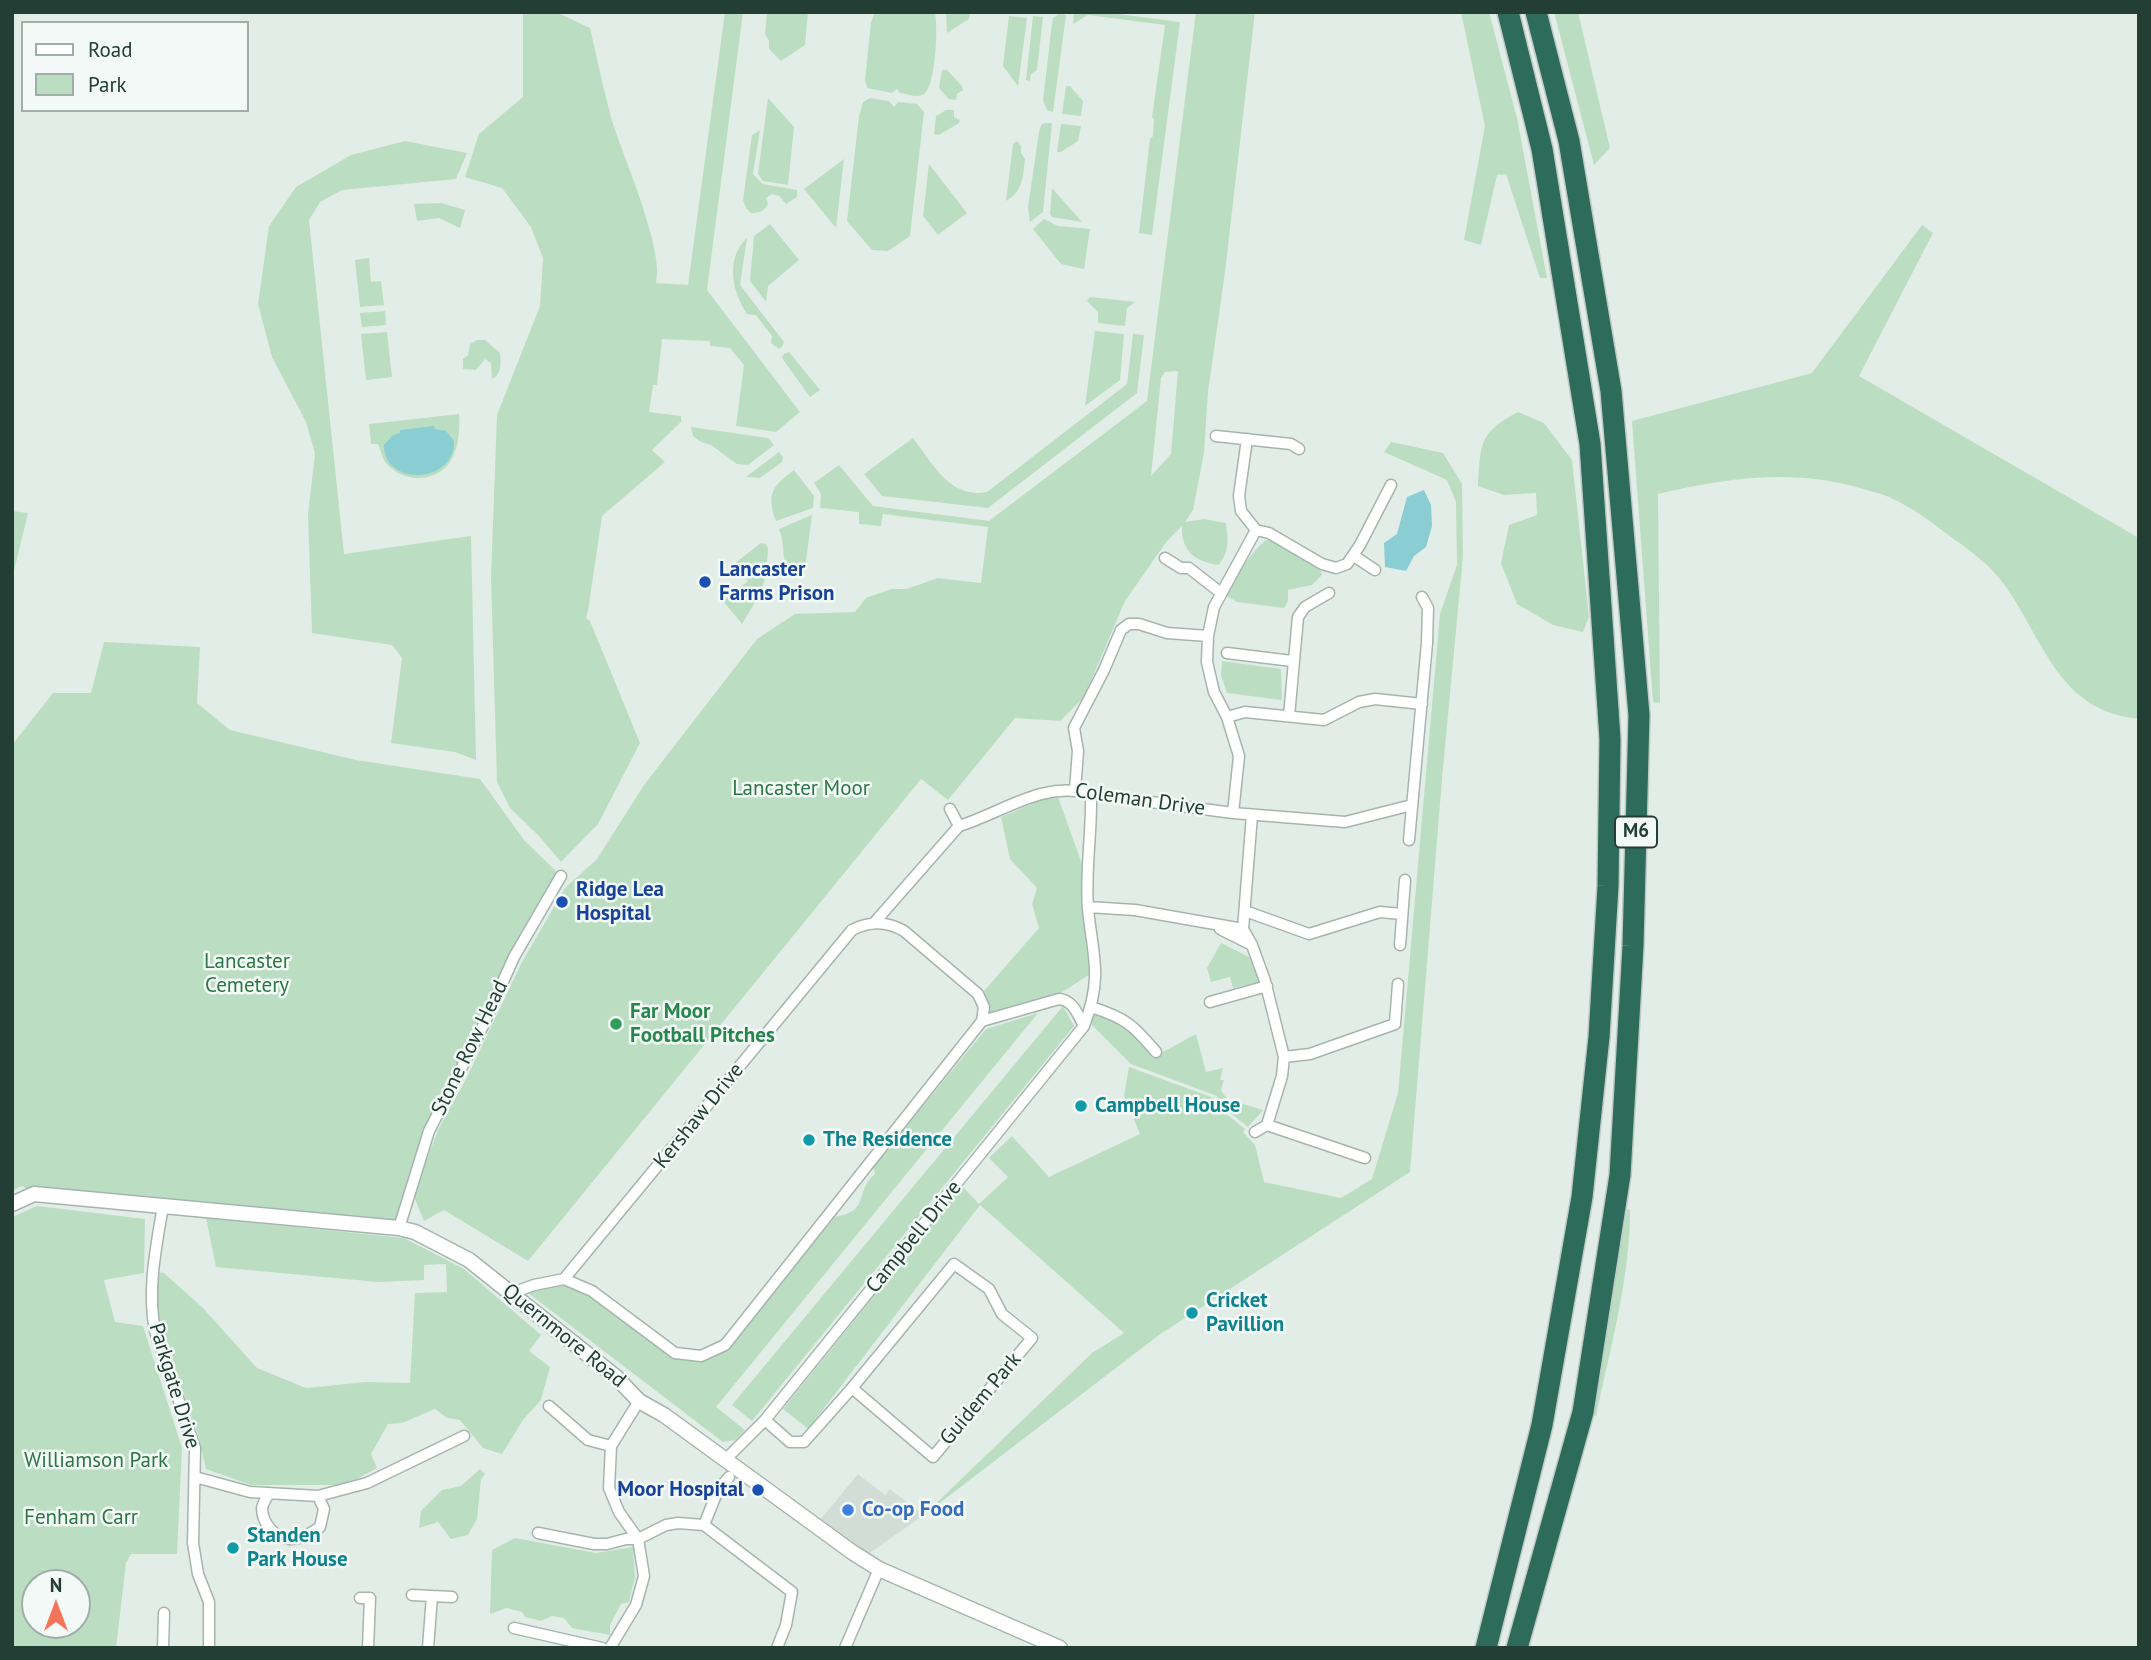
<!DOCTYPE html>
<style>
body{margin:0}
#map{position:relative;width:2151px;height:1660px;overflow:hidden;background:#e3ede7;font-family:"PT Sans",sans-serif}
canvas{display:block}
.frame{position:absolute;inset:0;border:14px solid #223e35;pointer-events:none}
.legend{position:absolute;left:21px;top:21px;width:228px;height:91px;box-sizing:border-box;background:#f3f9f6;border:2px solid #9faea9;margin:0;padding:9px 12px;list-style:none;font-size:21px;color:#223e35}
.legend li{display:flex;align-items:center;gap:14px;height:35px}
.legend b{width:35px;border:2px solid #9faea9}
.north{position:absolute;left:21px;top:1569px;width:70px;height:70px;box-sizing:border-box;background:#f3f9f6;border:2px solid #9faea9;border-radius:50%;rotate:0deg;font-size:19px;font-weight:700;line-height:28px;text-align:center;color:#223e35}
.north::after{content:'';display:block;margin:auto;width:24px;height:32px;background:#f47459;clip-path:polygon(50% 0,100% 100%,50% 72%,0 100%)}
</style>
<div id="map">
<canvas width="2151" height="1660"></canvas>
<div class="frame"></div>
<ul class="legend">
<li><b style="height:9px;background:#fff"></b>Road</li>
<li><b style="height:19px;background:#bbdec2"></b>Park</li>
</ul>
<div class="north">N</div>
</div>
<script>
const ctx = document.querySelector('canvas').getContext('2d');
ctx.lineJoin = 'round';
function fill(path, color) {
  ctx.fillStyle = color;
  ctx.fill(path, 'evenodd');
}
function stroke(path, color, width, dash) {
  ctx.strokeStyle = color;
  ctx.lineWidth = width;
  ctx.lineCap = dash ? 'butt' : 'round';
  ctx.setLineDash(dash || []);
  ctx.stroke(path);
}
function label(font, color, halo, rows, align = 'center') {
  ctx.font = font + ' "PT Sans",sans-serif';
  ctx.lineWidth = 5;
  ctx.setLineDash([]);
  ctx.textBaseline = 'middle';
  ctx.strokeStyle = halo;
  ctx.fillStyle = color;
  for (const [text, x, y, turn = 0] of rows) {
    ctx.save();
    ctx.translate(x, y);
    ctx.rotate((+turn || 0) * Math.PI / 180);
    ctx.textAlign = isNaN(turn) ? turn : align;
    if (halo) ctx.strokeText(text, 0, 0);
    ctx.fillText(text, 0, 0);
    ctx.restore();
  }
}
const built = new Path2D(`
 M 858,1474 L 885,1495 L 890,1489 L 924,1515 L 868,1554 L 821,1519 Z`);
const green = new Path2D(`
 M 523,12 L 556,12 L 590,28 C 597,58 603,88 611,117 C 622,155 665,249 656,283 L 688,285 L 725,12 L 743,12 L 707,290 L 800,412 L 776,432 L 736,426 L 744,365 L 730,348 L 710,346 L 710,341 L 662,339 L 657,385 L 653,385 L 649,412 L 681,416 L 681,422 L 652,450 L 665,462 L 602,516 L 588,611 L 586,618 L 590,621 L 640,743 L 598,824 L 561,862 L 539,836 L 510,808 L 497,782 L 491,577 L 497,415 L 540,306 L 543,258 L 531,227 L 502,188 L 465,177 L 479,134 L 523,97 Z
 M 767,12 L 808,12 L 805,45 L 781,61 L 769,49 L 769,41 L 765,34 Z
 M 875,12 L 935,12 C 938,27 936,87 923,95 C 916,98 907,94 900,93 L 897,89 L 892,93 L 867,88 L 865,80 L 871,22 Z
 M 946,12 L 970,12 L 969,19 L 947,33 Z
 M 1074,12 L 1103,12 L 1180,22 L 1152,235 L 1139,233 L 1150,139 L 1153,136 L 1154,119 L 1152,117 L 1165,25 L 1088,15 L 1073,24 Z
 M 1196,12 L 1255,12 L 1225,272 L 1208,392 L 1204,453 L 1193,510 L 1185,522 L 1204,519 L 1226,523 C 1228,539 1230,553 1218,565 C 1194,561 1181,551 1182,526 L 1167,541 L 1125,601 L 1084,697 L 1060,721 L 1015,718 L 948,800 L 921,779 L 528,1261 L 444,1210 L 424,1221 L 413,1194 L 439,1128 L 467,1077 L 522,962 L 565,888 L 597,859 L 644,785 L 757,639 L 795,614 L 855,612 L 866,598 L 891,589 L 906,589 L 938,578 L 981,583 L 988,527 L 883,514 L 881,526 L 859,524 L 859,512 L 820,508 L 821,494 L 814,483 L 839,465 L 873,506 L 989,521 L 1147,401 ZM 1178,371 L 1171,454 L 1151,476 L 1161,378 L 1165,372 Z
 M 1461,12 L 1489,12 L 1517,118 L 1547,278 L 1540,278 L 1506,174 L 1497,175 L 1481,245 L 1464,240 L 1485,126 Z
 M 1554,12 L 1578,12 L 1610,148 L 1594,165 Z
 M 1059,14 L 1066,15 L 1053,112 L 1047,110 L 1043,101 L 1052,23 L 1053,18 Z
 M 1009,16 L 1027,18 L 1018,86 L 1003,66 Z
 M 1033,16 L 1043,17 L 1037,70 L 1031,74 L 1030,81 L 1026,80 Z
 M 942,70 L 947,70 L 962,86 L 963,90 L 957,94 L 956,100 L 949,99 L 939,88 Z
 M 1066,86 L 1070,86 L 1083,101 L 1081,116 L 1062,114 Z
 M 768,98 L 794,127 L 788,185 L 763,181 L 758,174 Z
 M 870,98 L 889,101 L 894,107 L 898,102 L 917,104 L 924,112 L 910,236 L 888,251 L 872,250 L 847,221 L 859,116 L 863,102 Z
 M 946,110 L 954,110 L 954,117 L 960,120 L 959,123 L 939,135 L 934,134 L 936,116 Z
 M 1045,123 L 1052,123 L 1043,212 L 1030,222 L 1028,207 L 1039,132 L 1041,125 Z
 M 1061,124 L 1081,126 L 1078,141 L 1061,152 L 1057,152 Z
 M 760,130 L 753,174 L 763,184 L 797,190 L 797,197 L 786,204 L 779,196 L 772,194 L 766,198 L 768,204 C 764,211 760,213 751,213 L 746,208 L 743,200 L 752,135 Z
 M 405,141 L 467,153 L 456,179 L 342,190 L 320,202 L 309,220 L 344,554 L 471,536 L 476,760 L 455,752 L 391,743 L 402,658 L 392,645 L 312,633 L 308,515 L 315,453 L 306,422 L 272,357 L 258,304 L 269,226 L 296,187 L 351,155 Z
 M 1017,141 L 1021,146 L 1021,153 L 1025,159 C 1023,177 1023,191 1006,201 L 1013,144 Z
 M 844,159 L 836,228 L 804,189 Z
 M 929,164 L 967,213 L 938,235 L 923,216 Z
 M 1052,188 L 1082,222 L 1052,217 L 1050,214 Z
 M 441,203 L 465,210 L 460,228 L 439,218 L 417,221 L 414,204 Z
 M 1044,219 L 1058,226 L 1090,229 L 1084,269 L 1061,264 L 1033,229 Z
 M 770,224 L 799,260 L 768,286 L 766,302 L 750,281 L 754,236 Z
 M 1922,225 L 1933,233 L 1859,376 L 2139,538 L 2139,719 C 2059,711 2045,643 2006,587 C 1990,564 1969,550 1947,534 C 1930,521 1912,508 1893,499 C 1884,494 1873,492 1863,489 C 1795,468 1726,478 1658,494 L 1660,703 L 1653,702 L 1632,421 L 1812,373 Z
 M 747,238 L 740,285 L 784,342 L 782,347 L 779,349 L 771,343 L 772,336 L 756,315 L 747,314 C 732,291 725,259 747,238 Z
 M 369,258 L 371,282 L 381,281 L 384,305 L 360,307 L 355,260 Z
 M 1090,297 L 1135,302 L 1127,308 L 1125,326 L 1098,323 L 1098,312 L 1087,301 Z
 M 385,311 L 386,325 L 362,327 L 360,313 Z
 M 1095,331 L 1124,334 L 1120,380 L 1085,406 Z
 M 387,332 L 392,377 L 366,380 L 361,334 Z
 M 1133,334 L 1144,335 L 1137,393 L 988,508 L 882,496 L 864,474 L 913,438 C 933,464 950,499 987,492 L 1127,384 Z
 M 477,340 L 485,340 L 500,353 C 501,362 502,375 492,379 L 491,363 L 485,359 L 476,370 L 463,369 L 463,359 L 468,355 L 470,344 Z
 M 789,352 L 820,390 L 810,397 L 784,361 L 782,357 L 784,354 Z
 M 1518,412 L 1544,423 L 1572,460 L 1589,617 L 1583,632 L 1553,625 L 1517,604 L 1501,563 L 1509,525 L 1537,515 L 1536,493 L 1504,495 L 1478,486 C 1481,444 1478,433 1518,412 Z
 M 459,414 C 460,430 459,448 450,462 C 436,483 403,483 387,464 C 382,459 381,451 378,444 L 371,444 L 369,424 Z
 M 691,427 L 768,438 L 774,445 L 748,465 L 737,464 L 711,445 L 701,442 L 693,436 Z
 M 1391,442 L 1443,453 L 1462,484 L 1463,556 L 1442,779 L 1410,1172 L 1159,1335 L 924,1515 L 1092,1353 L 1124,1333 L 980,1205 L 808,1429 L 783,1409 L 959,1190 L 964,1188 L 979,1204 L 1008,1177 L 989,1158 L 1012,1136 L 1049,1177 L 1140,1134 L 1124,1096 L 1129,1067 L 1214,1098 C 1222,1114 1233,1118 1245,1129 L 1243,1132 L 1255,1145 L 1264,1182 L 1341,1198 L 1372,1179 L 1398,1093 L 1440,614 L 1457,565 L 1456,502 L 1447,480 L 1384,452 Z
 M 779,452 L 783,457 L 782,462 L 760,478 L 746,477 Z
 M 794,470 L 814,496 L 813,508 L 776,521 C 766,494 772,486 794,470 Z
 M 12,511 L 28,513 L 12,579 Z
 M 812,515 L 804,576 C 774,568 789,553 779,529 Z
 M 1266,540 L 1282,541 L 1317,559 L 1322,575 L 1312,585 L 1288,590 L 1288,601 L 1284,608 L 1237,602 L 1227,596 C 1238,574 1247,556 1266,540 Z
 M 761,543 L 766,544 L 768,548 C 766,588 762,591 742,624 L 723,601 L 748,581 L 735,563 Z
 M 104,642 L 200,647 L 197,703 L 230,730 L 356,760 L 480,779 L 524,840 L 561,876 L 429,1131 L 399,1228 L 34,1194 L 22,1186 L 12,1191 L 12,745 L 53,693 L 91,693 Z
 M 1222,661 L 1281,669 L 1282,700 L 1227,693 L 1221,675 Z
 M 1058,797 L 1082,864 L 1092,973 L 1059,994 L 990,1013 L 984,991 L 1039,928 L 1032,904 L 1037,888 L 1010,859 L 1001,817 L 1043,799 Z
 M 1221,943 L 1253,959 L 1259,982 L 1233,988 L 1230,977 L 1211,982 L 1207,968 Z
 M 1063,1006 L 1074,1026 L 752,1421 L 732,1405 Z
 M 1038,1013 L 716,1407 L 745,1430 L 735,1440 L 723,1442 L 528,1293 L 563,1284 L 590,1295 L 673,1356 L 728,1348 L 835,1217 C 872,1210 853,1193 875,1174 L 873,1167 L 986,1029 Z
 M 1093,1013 C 1120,1020 1137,1036 1152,1058 L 1196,1034 L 1206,1072 L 1223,1068 L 1220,1080 L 1224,1080 L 1221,1090 L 1227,1099 L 1263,1110 L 1248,1127 L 1224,1108 L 1217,1096 L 1131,1064 L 1092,1025 Z
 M 37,1206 L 145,1219 L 144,1273 L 104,1280 L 115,1322 L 143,1326 L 182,1448 L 177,1554 L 131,1554 L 126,1563 L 116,1648 L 12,1648 L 12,1217 ZM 77,1583 L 77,1625 L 35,1625 L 35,1583 Z
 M 1627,1209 L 1630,1210 C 1630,1279 1610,1349 1596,1416 L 1592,1416 Z
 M 206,1218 L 404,1238 L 464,1269 L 541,1335 L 529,1351 L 550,1367 L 541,1400 L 523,1420 L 502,1454 L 483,1448 L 460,1420 L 447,1418 L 435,1409 L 402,1423 L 388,1424 L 371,1454 L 377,1468 L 355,1480 L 336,1485 L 251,1485 L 206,1469 L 197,1431 L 157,1321 L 158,1272 L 164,1273 L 203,1308 L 257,1368 L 306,1388 L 366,1382 L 410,1383 L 415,1293 L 447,1292 L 446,1264 L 424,1265 L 424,1280 L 378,1282 L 216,1267 Z
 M 480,1469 L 485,1474 L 481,1479 L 477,1519 L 468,1535 L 451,1539 L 438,1522 L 419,1528 L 421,1511 L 442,1490 L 461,1486 Z
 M 515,1538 L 596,1553 L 633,1547 L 635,1577 L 629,1602 L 621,1604 L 610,1625 L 610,1635 L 572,1628 L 564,1618 L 552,1616 L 541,1621 L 525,1617 L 522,1612 L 507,1608 L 490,1614 L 492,1550 Z`);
const water = new Path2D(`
 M 434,426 L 435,429 L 446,431 L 454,441 C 456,483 384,488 384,445 L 393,435 L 400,433 L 400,430 Z
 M 1424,490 L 1431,505 L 1432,526 L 1426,547 L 1414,556 L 1406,571 L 1385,567 L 1384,543 L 1397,534 L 1407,497 Z`);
const minor = new Path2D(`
 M 1216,436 L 1291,444 L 1299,449
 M 1247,439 L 1239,496 L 1241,511 L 1256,530 L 1269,533 L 1322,564 L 1336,568 L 1347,564 L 1360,545 L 1391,485
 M 1354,556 L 1375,570
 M 1165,558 L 1181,568 L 1189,568 L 1221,593
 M 1227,653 L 1292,661
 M 1289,716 L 1298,617 L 1305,607 L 1329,593
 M 1227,717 L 1245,712 L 1324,720 L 1359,702 L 1375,699 L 1422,704
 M 1075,790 L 1078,751 L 1074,728 L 1104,670 L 1121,630 L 1129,624 L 1139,624 L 1167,633 L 1208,636
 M 950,809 L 959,826
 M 1233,813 L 1239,756 L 1227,717 L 1214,692 L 1207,662 L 1208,636 L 1214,607 L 1256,530
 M 1252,815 L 1243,929 L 1252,945 L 1265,981 L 1284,1057 L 1282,1076 L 1267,1125 L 1255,1132
 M 1409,840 L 1427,643 L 1428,608 L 1422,597
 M 1088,907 L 1135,910 L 1243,929
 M 1245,911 L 1309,934 L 1380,912 L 1402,914
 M 874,923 L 959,826 C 1004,812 1043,780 1091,794 L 1233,813 L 1345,822 L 1412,805
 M 1220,929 L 1252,945
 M 1400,945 L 1405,880
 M 1210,1002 L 1267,986
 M 1091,1007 C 1126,1018 1133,1025 1156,1052
 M 1284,1057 L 1310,1054 L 1395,1024 L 1398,984
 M 1267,1125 L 1365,1158
 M 163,1206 C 156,1248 147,1289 155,1331 L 195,1448 L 193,1543 L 198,1574 L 209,1602 L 209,1648
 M 399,1228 L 429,1131 L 484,1024 L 514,957 L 561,876
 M 564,1279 L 852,930 C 870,921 886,921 904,931 L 978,994 L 984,1007 L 982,1021 L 1059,999 C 1073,1000 1078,1015 1084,1026
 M 512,1293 L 534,1285 L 564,1279 L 592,1291 L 675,1353 L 701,1356 L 725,1345 L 982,1021
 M 549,1406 L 588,1440 L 611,1446
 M 765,1420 L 790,1442 L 804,1442 L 852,1388 L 954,1264 L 989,1289 L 1002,1314 L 1032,1338 L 933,1457 L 852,1388
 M 726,1459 L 765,1420 L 1084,1026 C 1103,976 1093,958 1088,909 C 1085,871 1092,832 1091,794
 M 195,1477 L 250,1492 L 318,1496 L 367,1483 L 464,1436
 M 269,1493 C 267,1497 263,1503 262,1508 C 262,1523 275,1538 289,1539 C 301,1540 311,1533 320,1527 L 324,1509 L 318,1496
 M 704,1525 L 718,1490 L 729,1477
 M 538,1533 L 594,1544 L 607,1544 L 626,1539 L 638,1539 L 666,1525 L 678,1523 L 704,1525 L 792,1592 L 786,1625 L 777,1648
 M 412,1595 L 452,1597
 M 360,1598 L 370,1598 L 368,1648
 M 514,1628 L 602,1648
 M 163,1648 L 164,1613
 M 428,1648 L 432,1596
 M 610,1648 L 636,1605 L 644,1576 L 638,1539 L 619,1512 L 609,1488 L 611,1446 L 639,1401
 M 845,1648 L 879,1569`);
const tertiary = new Path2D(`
 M 12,1204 L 34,1194 L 399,1228 L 415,1232 L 469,1260 L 616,1377 L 639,1401 L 664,1415 L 852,1552 L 879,1569 L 1060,1648`);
const motorway = new Path2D(`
 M 1486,1648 L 1542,1425 L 1582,1197 L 1599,1037 L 1608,886 L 1610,739 L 1590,444 L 1542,149 L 1508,12
 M 1517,1648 L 1583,1412 L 1620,1175 L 1633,946 L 1639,715 L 1611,391 L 1569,141 L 1536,12`);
const markers = [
 [705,582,7,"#1a4fb4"],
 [562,902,7,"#1a4fb4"],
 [616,1024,7,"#2e9e5b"],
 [1081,1106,7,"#0f9aa8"],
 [809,1140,7,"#0f9aa8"],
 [1192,1313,7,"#0f9aa8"],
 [758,1490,7,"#1a4fb4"],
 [848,1510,7,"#3f7fe0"],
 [233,1548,7,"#0f9aa8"]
];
const shields = [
 [1636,832,42]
];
const shieldNames = [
 ["M6",1636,832]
];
const transitNames = [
 ["Lancaster",719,570],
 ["Farms Prison",719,594],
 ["Ridge Lea",576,890],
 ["Hospital",576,914],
 ["Moor Hospital",744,1490,"right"]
];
const parkNames = [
 ["Lancaster Moor",801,789],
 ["Lancaster",247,962],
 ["Cemetery",247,986],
 ["Williamson Park",96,1461],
 ["Fenham Carr",81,1518]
];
const streetNames = [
 ["Coleman Drive",1140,800,8],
 ["Stone Row Head",470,1048,-64],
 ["Kershaw Drive",699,1116,-51],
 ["Campbell Drive",914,1237,-51],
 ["Quernmore Road",564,1336,39],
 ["Parkgate Drive",174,1386,73],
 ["Guidem Park",981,1399,-50]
];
const leisureNames = [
 ["Far Moor",630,1012],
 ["Football Pitches",630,1036]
];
const cultureNames = [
 ["Campbell House",1095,1106],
 ["The Residence",823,1140],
 ["Cricket",1206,1301],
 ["Pavillion",1206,1325],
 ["Standen",247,1536],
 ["Park House",247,1560]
];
const shopNames = [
 ["Co-op Food",862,1510]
];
fill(built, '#d1ddd6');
fill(green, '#bbdec2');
fill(water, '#8acdd3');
stroke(minor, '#a5b5ae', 13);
stroke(tertiary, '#a5b5ae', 17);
stroke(motorway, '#c1c9c6', 24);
stroke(minor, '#fff', 10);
stroke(tertiary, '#fff', 14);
stroke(motorway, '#2d6b5a', 21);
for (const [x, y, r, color] of markers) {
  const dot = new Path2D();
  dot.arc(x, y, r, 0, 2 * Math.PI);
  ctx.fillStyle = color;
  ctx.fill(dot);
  stroke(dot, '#f3f9f6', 2.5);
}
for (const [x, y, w] of shields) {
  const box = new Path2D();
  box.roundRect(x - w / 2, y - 15.5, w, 31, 5);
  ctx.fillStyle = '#f3f9f6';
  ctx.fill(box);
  stroke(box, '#223e35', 2);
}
label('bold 19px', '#223e35', null, shieldNames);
label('bold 21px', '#164399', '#f3f9f6', transitNames, 'left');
label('21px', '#2b7643', '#f3f9f6', parkNames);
label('21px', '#223e35', '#f3f9f6', streetNames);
label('bold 21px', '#27864d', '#f3f9f6', leisureNames, 'left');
label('bold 21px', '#0d838f', '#f3f9f6', cultureNames, 'left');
label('bold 21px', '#366cbe', '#f3f9f6', shopNames, 'left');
</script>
